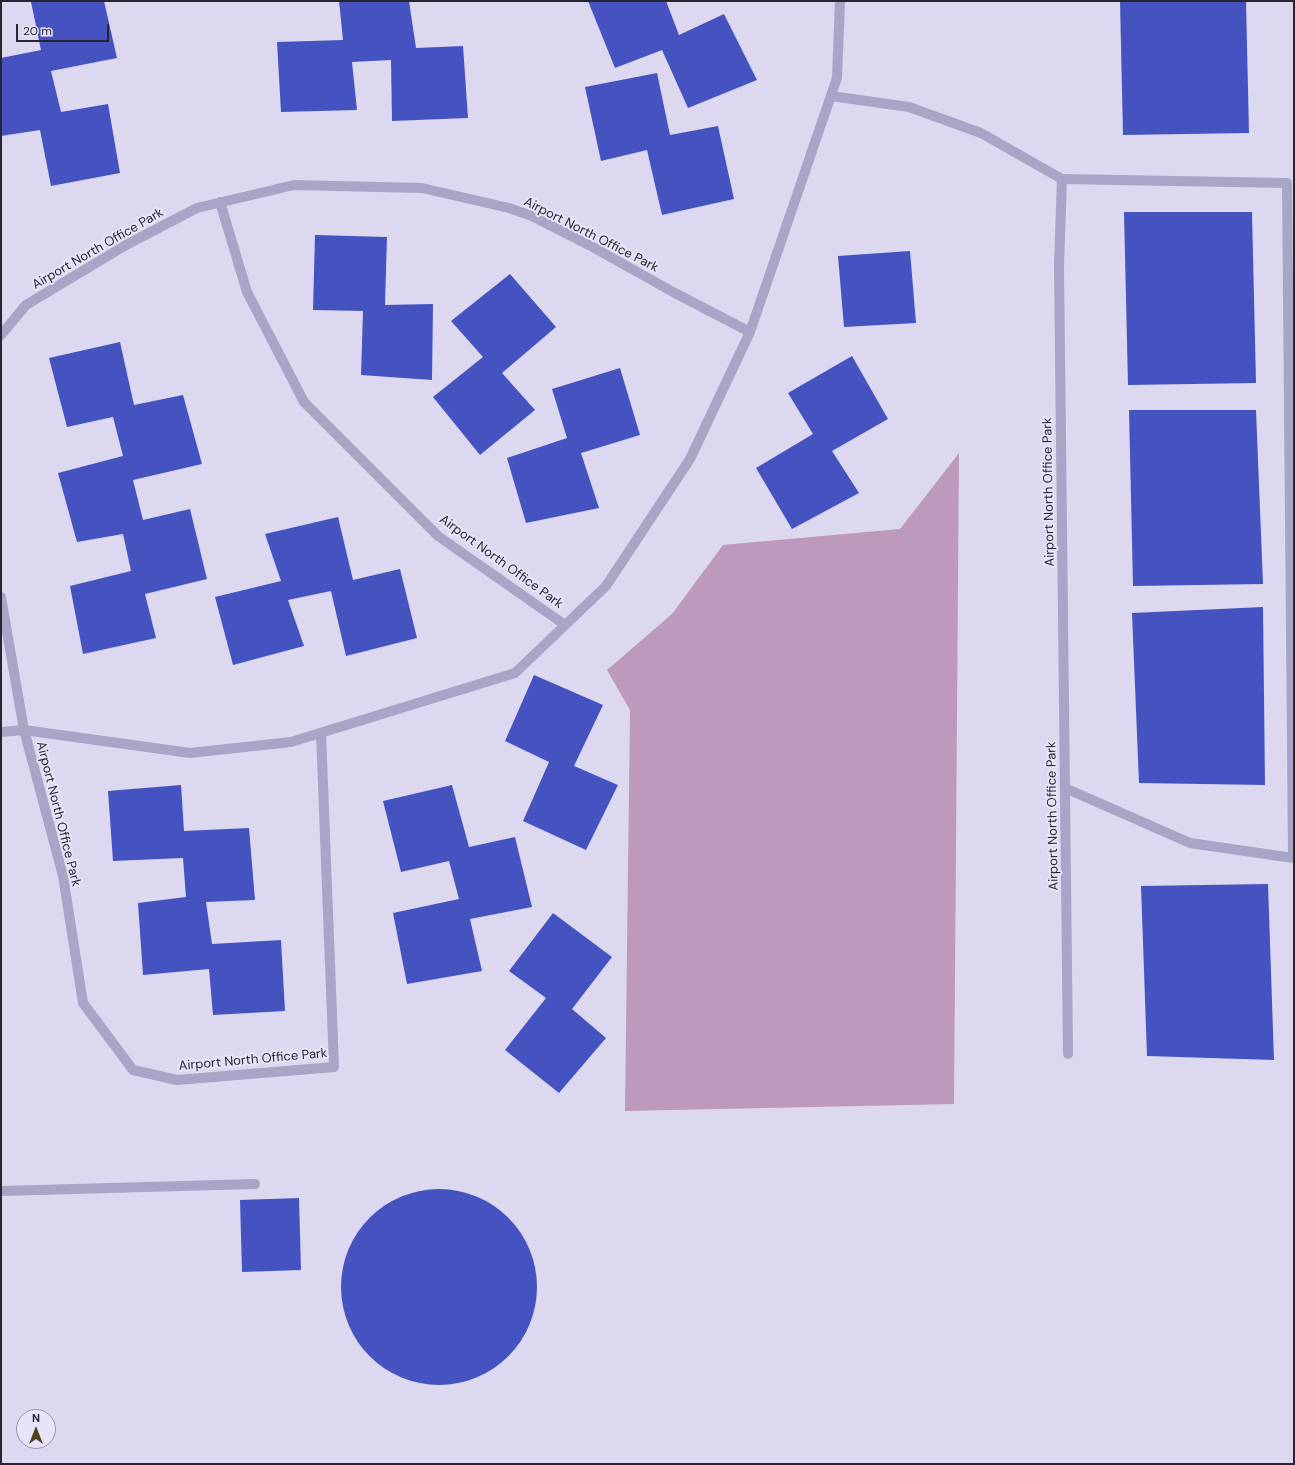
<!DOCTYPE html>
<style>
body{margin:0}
#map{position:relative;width:1295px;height:1465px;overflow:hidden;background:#dcd8ef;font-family:"DM Sans",sans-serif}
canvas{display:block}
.frame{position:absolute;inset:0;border:2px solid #262632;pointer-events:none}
.north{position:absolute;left:16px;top:1409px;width:40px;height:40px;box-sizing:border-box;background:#e7e3f8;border:1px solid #9a97a9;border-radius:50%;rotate:0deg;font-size:11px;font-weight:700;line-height:16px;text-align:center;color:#262632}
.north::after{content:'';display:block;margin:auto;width:14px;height:18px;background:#51421d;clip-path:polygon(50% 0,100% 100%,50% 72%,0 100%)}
.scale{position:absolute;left:16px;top:24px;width:93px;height:18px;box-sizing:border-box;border:2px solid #262632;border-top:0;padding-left:5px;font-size:12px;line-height:14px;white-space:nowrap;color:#262632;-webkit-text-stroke:3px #e7e3f8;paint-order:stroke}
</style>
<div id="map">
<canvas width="1295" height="1465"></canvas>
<div class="frame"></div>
<div class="north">N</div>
<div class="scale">20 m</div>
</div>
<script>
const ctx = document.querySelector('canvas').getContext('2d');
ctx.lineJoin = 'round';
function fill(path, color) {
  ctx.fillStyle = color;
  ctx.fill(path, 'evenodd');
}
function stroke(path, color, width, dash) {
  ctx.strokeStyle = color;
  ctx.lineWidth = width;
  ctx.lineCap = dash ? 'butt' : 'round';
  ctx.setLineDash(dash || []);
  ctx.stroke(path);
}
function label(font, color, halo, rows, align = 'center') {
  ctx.font = font + ' "DM Sans",sans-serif';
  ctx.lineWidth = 4;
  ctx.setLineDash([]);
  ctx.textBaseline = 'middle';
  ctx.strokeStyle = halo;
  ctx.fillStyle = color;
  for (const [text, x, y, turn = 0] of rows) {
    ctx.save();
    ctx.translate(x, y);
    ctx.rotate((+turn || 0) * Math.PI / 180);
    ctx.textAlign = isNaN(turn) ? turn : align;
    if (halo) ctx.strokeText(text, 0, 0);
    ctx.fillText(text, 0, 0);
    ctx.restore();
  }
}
const green = new Path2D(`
 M 959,453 L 954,1104 L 625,1111 L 630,710 L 607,670 L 672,614 L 723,545 L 900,529 Z`);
const building = new Path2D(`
 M 35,1 L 104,1 L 117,58 L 51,71 L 61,112 L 108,104 L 120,173 L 51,186 L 40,130 L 1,136 L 1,58 L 41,50 L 31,2 Z
 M 339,1 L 409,1 L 416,48 L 463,46 L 468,118 L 392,121 L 391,60 L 352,62 L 357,110 L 281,112 L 277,42 L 343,40 Z
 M 588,1 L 666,1 L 679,35 L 724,14 L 757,80 L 688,108 L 662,50 L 615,68 Z
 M 1120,1 L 1246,1 L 1249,133 L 1123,135 Z
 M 657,73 L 670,135 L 718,126 L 734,199 L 662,215 L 647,150 L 601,161 L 585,87 Z
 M 1124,212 L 1252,212 L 1256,383 L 1128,385 Z
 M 315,235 L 387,237 L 385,305 L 433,304 L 432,380 L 361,375 L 363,311 L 313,310 Z
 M 910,251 L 916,323 L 844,327 L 838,256 Z
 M 510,274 L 556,327 L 502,373 L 535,410 L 480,455 L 433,397 L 483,357 L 451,321 Z
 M 120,342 L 134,405 L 183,395 L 202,464 L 133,480 L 143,520 L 190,509 L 207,579 L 145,594 L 156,638 L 83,654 L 70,586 L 131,571 L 123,534 L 77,542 L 58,473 L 123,456 L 113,417 L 67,427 L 49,358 Z
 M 852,356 L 888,419 L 832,451 L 859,493 L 792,529 L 756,468 L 813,434 L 788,393 Z
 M 620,368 L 640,435 L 581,453 L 599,508 L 526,523 L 507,458 L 567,438 L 552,389 Z
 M 1129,410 L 1256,410 L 1263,584 L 1133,586 Z
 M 338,517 L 353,580 L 400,569 L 417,638 L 346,656 L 331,591 L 288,600 L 304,646 L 233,665 L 215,597 L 281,581 L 265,534 Z
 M 1263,607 L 1265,785 L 1139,783 L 1132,613 Z
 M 534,675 L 603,705 L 574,766 L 618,785 L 586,850 L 523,821 L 549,762 L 505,741 Z
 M 181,785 L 184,831 L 249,828 L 255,900 L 206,902 L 212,944 L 281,940 L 285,1011 L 213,1015 L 209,969 L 143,975 L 138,903 L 186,897 L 183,858 L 113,861 L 108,791 Z
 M 452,785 L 469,847 L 515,837 L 532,907 L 470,919 L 482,971 L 407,984 L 393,913 L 459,899 L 449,861 L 401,872 L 383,801 Z
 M 1268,884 L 1274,1060 L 1147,1056 L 1141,886 Z
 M 553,913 L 612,957 L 572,1009 L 606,1038 L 559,1093 L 505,1050 L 546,998 L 509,971 Z
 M341 1287a98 98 0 1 1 196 0a98 98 0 1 1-196 0Z
 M 299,1198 L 301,1270 L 242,1272 L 240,1200 Z`);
const lane = new Path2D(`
 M 1062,179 L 1287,183 L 1293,858 L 1190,843 L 1065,788
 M 1,1191 L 255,1184`);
const street = new Path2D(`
 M 831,96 L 909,107 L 981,133 L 1062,179 L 1059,266 L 1068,1054
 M 220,202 L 247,292 L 304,402 L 438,536 L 565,625
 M 1,335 L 26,305 L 126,245 L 197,208 L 294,185 L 422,188 L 509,208 L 532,216 L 589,245 L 673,292 L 750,332
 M 1,597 L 24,730 L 63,876 L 83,1003 L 133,1070 L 177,1080 L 334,1067 L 321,733
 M 1,732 L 24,730 L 190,753 L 291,742 L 515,673 L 606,586 L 690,459 L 750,332 L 837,78 L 840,1`);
const streetNames = [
 ["Airport North Office Park",591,235,27],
 ["Airport North Office Park",98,249,-30],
 ["Airport North Office Park",1049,492,-91],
 ["Airport North Office Park",501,562,36],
 ["Airport North Office Park",58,814,76],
 ["Airport North Office Park",1053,816,-91],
 ["Airport North Office Park",253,1060,-5]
];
fill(green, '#bd99bd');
fill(building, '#4553c0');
stroke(lane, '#a8a5c6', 10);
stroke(street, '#a8a5c6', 10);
label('13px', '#262632', '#e7e3f8', streetNames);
</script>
